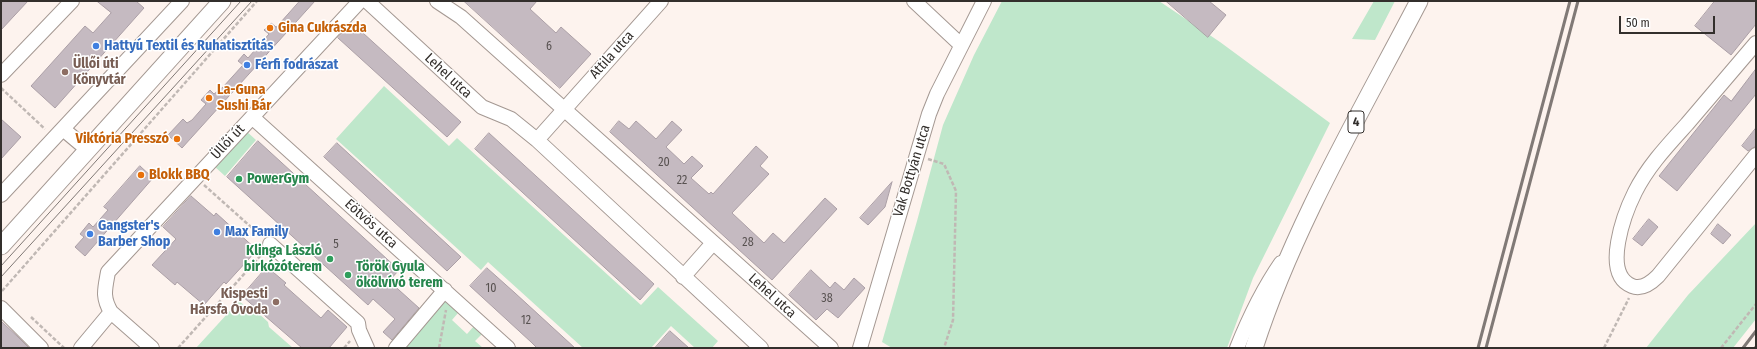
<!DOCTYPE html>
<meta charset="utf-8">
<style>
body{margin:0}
#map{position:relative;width:1757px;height:349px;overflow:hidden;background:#fdf3ee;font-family:"Fira Sans Condensed",sans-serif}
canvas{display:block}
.frame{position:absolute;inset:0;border:2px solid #332f2c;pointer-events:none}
.scale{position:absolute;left:1619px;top:16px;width:96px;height:18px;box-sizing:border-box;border:2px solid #332f2c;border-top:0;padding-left:5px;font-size:12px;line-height:14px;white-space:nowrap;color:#332f2c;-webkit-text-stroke:3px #fff;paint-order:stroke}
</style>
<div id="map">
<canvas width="1757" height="349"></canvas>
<div class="frame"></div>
<div class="scale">50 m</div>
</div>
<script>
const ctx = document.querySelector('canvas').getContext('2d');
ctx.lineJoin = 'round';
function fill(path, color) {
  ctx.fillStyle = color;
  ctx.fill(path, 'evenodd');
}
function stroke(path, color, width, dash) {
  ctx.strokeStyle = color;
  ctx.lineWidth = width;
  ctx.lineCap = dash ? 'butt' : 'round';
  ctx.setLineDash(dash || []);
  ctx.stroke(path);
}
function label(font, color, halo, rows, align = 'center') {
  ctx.font = font + ' "Fira Sans Condensed",sans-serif';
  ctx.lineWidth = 3;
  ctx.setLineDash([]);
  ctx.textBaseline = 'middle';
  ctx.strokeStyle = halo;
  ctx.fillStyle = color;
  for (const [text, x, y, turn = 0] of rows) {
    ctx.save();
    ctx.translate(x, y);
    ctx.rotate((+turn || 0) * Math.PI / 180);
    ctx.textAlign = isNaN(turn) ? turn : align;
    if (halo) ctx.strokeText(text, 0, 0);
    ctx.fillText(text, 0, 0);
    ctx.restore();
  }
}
const green = new Path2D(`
 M 1002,1 L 1159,1 L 1220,42 L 1330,123 L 1253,278 L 1227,348 L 892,348 L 882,342 L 917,221 L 943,125 L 974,55 Z
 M 1374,1 L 1395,1 L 1375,40 L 1352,39 Z
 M 384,86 L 449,146 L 457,138 L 641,305 L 658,287 L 718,341 L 712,348 L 695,348 L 671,326 L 651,348 L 583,348 L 488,262 L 481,270 L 336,139 Z
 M 245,130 L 256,140 L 225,176 L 214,166 Z
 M 1756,223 L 1756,319 L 1733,348 L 1646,348 L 1688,295 Z
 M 446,298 L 458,308 L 458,313 L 452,320 L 467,334 L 474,326 L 482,334 L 475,341 L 483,348 L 401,348 Z
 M 239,301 L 250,310 L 256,311 L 268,322 L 269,327 L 293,348 L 196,348 Z`);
const building = new Path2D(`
 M 1,1 L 28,1 L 1,30 Z
 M 97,1 L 136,1 L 144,8 L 55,108 L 31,86 L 85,26 L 93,33 L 111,13 Z
 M 300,1 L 315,1 L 182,148 L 168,135 L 183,119 L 187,123 L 192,120 L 206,104 L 201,100 L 210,90 L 214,94 L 223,87 L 243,65 L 238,61 L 244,54 L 248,58 L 269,34 L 264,30 L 271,23 L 276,27 Z
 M 464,1 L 537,1 L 530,9 L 556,33 L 561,27 L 591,54 L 560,88 Z
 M 1166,1 L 1209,1 L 1226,15 L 1208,37 Z
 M 1715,1 L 1756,1 L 1756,24 L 1731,55 L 1695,26 Z
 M 352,23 L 461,122 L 447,137 L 338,38 Z
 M 1756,69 L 1756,94 L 1677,191 L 1659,176 L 1724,95 L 1731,101 Z
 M 1,119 L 21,137 L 1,159 Z
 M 619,121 L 629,129 L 636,121 L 656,139 L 672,121 L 682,130 L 666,147 L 684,164 L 692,156 L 703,166 L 691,178 L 709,194 L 711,192 L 713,194 L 756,146 L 768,157 L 760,166 L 769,174 L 732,213 L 764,243 L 773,233 L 784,243 L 825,198 L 837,209 L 772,280 L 610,132 Z
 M 1756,128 L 1756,146 L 1748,151 L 1742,146 Z
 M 489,133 L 654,284 L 640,300 L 475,149 Z
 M 258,141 L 399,270 L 389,281 L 419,308 L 392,340 L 383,332 L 395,319 L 373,299 L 368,305 L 227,177 Z
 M 337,143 L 461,257 L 447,271 L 324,157 Z
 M 140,166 L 153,178 L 85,256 L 75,247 L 84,237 L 80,234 L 89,223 L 93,227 L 108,210 L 104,207 Z
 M 892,182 L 885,207 L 868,225 L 860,218 Z
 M 191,196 L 214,216 L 216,213 L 257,250 L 226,284 L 224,282 L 204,305 L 177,282 L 175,285 L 152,265 L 176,239 L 163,227 Z
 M 1649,219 L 1658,227 L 1642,246 L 1633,239 Z
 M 1718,224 L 1731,235 L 1723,244 L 1711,234 Z
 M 267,267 L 286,283 L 284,285 L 321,318 L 328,310 L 347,327 L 329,348 L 302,348 L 242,296 Z
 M 487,268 L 515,293 L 575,348 L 537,348 L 531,342 L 470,286 Z
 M 811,270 L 830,288 L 835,282 L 844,290 L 854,278 L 865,288 L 838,318 L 827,309 L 816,320 L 789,295 Z
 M 1,321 L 18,337 L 29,348 L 1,348 Z
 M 670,331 L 689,348 L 655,348 Z`);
const path = new Path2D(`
 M 1,88 L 45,129
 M 928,159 L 944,164 L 956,191 L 953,320 L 944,348
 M 204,185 L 261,236
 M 2,291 L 257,1
 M 31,317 L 64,348
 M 178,348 L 262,254
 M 344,348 L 350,341
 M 439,348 L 446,310
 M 1604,348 L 1629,298
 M 1721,348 L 1756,304`);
const minor = new Path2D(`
 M 367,1 L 482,107 L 511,119 L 537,140 L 761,348
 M 437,1 L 461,17 L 831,348
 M 914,1 L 961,45
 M 1756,43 C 1733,70 1710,97 1687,124 C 1668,145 1648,166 1635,192 C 1625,212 1601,274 1632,286 C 1642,290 1651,283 1658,276 L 1756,155
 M 1,75 L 72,1
 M 252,117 L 508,348
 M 63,129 L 88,150
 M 537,140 L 661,1
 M 1,195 L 182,1
 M 270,244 L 358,323 L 359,330 L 367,348
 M 683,277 L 713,243
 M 1,308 L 41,348
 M 111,312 L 152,348
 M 81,348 L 111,312 C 102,297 105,289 108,272 L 360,1
 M 396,348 L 445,290
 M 860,348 L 929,114 L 937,94 L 984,1
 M 1237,348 C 1249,318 1263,289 1281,263`);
const major = new Path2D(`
 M 1,246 L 222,1
 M 1254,348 C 1293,227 1360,114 1419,1`);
const tram = new Path2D(`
 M 1,266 L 241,1
 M 1,277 L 252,1`);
const rail = new Path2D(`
 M 1478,348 L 1570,1
 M 1486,348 L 1578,1
 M 1743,348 L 1756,331
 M 1755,348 L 1756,347`);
const markers = [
 [270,28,4,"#e8710a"],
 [96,46,4,"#3f7fe0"],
 [247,65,4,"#3f7fe0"],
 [65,72,4,"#8d6e63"],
 [209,98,4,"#e8710a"],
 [177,139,4,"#e8710a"],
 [141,175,4,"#e8710a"],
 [239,179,4,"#2e9e5b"],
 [217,232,4,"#3f7fe0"],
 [90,234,4,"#3f7fe0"],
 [330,259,4,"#2e9e5b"],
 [348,275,4,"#2e9e5b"],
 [276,302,4,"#8d6e63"]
];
const numberNames = [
 ["6",549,47],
 ["20",664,163],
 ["22",682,181],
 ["28",748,243],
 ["5",336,245],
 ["10",491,289],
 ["38",827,299],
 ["12",526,321]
];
const shields = [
 [1356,122,16]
];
const shieldNames = [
 ["4",1356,122]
];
const foodNames = [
 ["Gina Cukrászda",278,28],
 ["La-Guna",217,90],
 ["Sushi Bár",217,106],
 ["Viktória Presszó",169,139,"right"],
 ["Blokk BBQ",149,175]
];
const shopNames = [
 ["Hattyú Textil és Ruhatisztítás",104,46],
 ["Férfi fodrászat",255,65],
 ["Gangster's",98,226],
 ["Barber Shop",98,242],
 ["Max Family",225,232]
];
const streetNames = [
 ["Attila utca",612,55,-48],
 ["Lehel utca",448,76,43],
 ["Üllői út",228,142,-47],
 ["Vak Bottyán utca",912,171,-73],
 ["Eötvös utca",371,224,42],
 ["Lehel utca",772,296,42]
];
const educationNames = [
 ["Üllői úti",73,64],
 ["Könyvtár",73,80],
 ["Kispesti",268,294,"right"],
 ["Hársfa Óvoda",268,310,"right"]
];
const leisureNames = [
 ["PowerGym",247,179],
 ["Klinga László",322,251,"right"],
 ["birkózóterem",322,267,"right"],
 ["Török Gyula",356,267],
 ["ökölvívó terem",356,283]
];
fill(green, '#bfe7cb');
fill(building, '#c5bac1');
stroke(building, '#ab9fa6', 1);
stroke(minor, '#a49892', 16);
stroke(major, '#a49892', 19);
stroke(path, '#c0b8b4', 2.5, [4, 2]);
stroke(minor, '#fff', 14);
stroke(major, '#fff', 17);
stroke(tram, '#807976', 1);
stroke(rail, '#807976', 3);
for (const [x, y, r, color] of markers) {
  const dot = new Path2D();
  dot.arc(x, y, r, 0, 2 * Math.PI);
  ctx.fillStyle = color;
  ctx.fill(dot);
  stroke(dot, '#fff', 1.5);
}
label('12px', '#585251', null, numberNames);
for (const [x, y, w] of shields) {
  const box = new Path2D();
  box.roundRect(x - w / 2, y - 11, w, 22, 3);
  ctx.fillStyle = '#fff';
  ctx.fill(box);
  stroke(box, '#332f2c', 1);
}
label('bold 13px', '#332f2c', null, shieldNames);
label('bold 14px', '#c56008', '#fff', foodNames, 'left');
label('bold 14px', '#366cbe', '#fff', shopNames, 'left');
label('14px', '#332f2c', '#fff', streetNames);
label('bold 14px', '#785e54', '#fff', educationNames, 'left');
label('bold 14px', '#27864d', '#fff', leisureNames, 'left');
</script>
